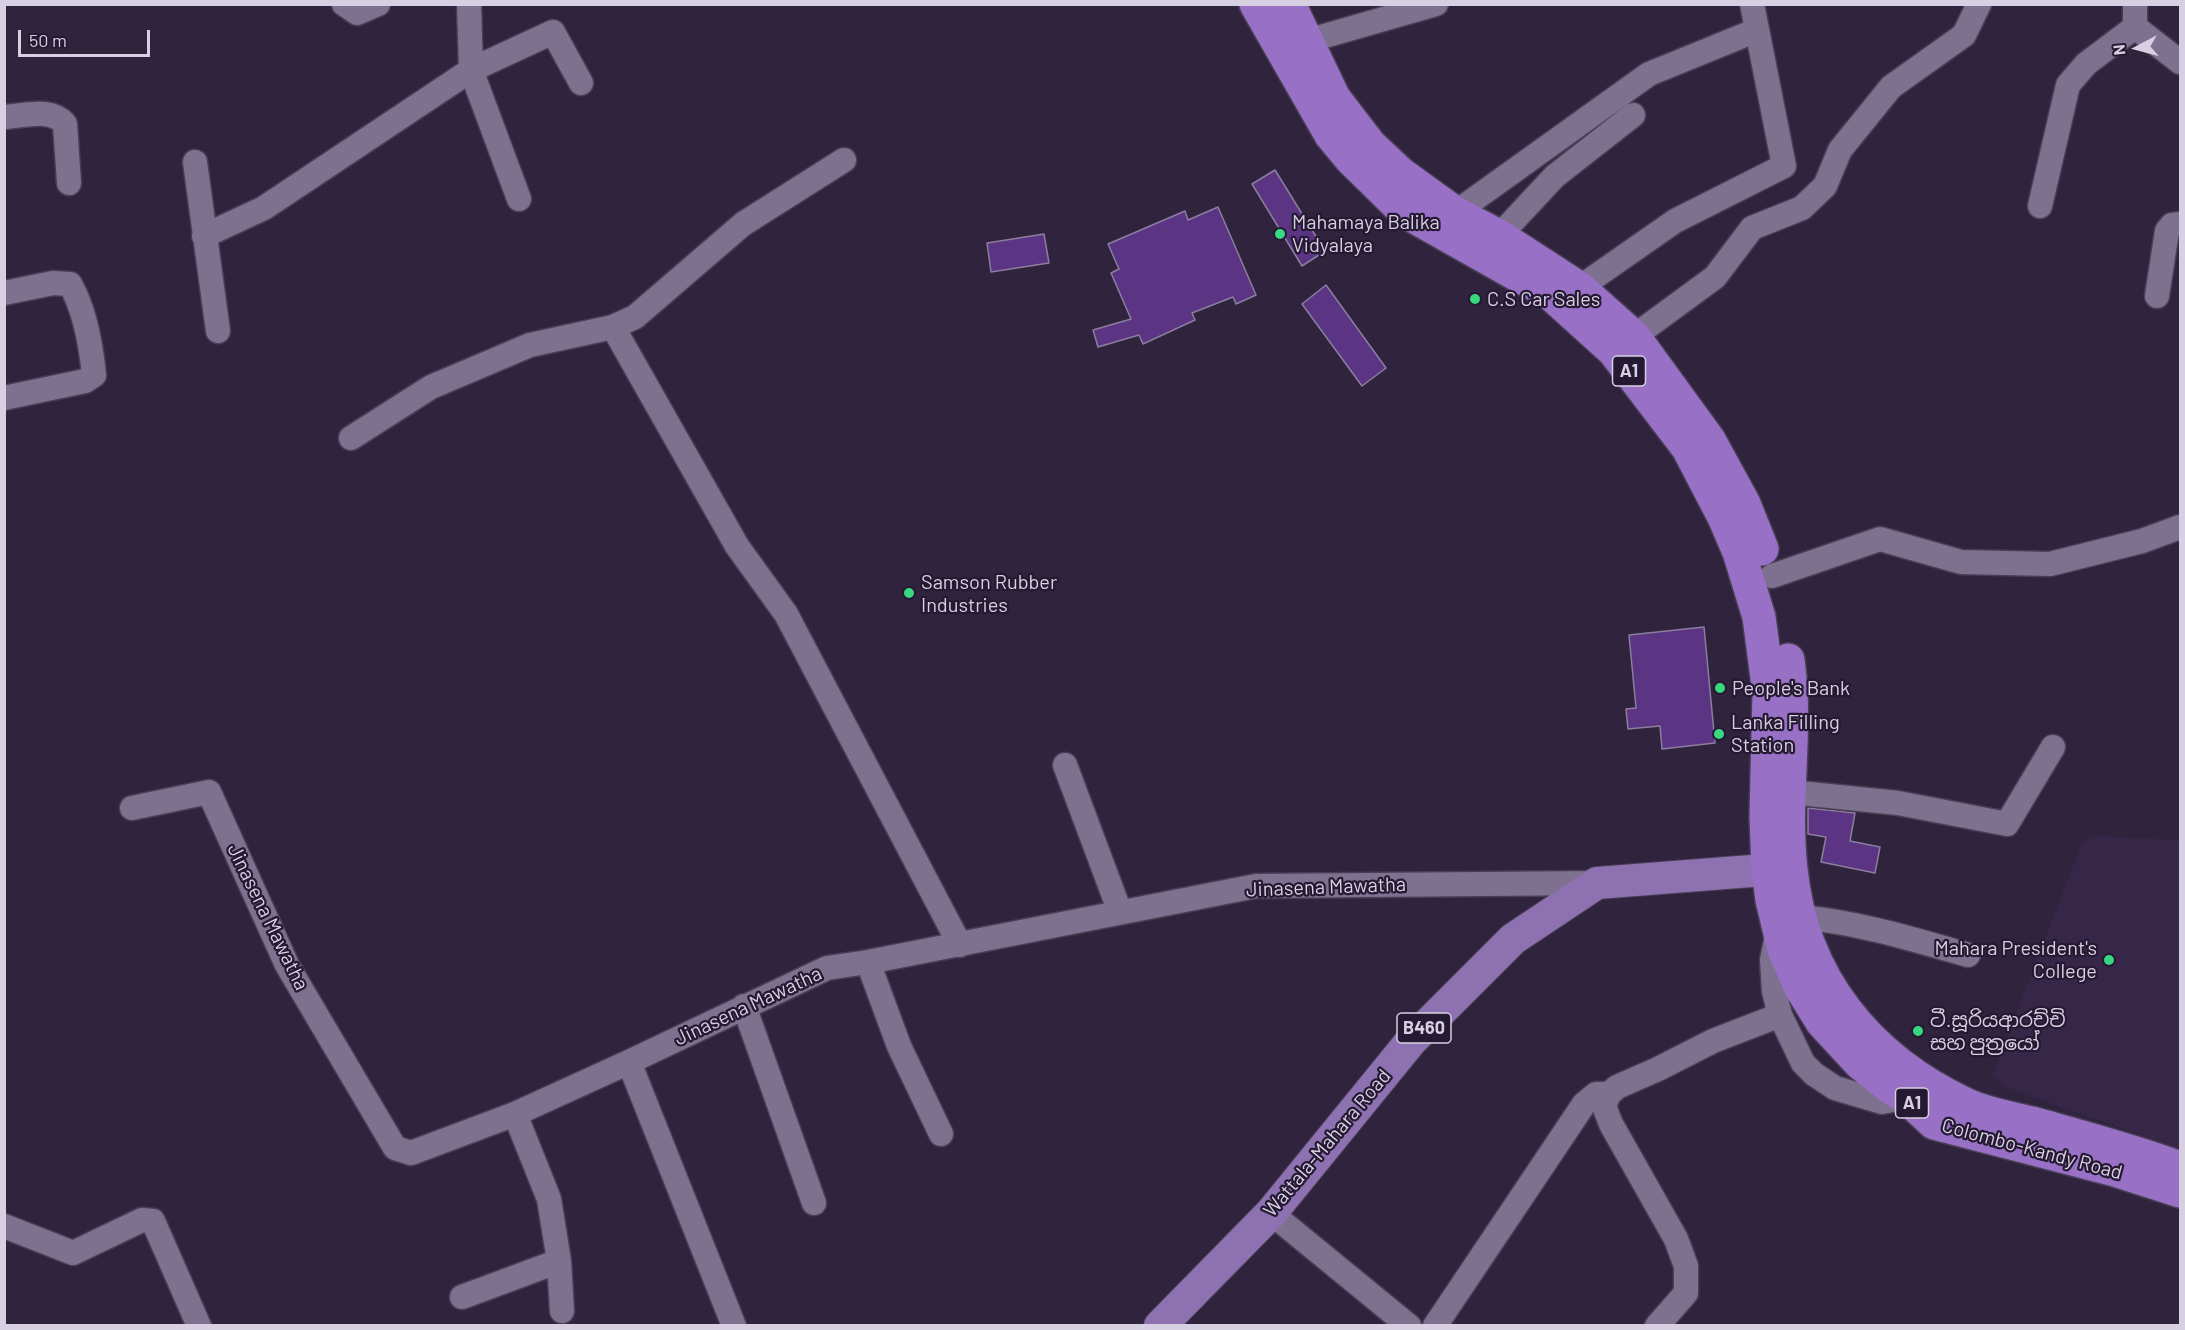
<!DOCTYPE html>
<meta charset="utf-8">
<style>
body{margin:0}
#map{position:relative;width:2185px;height:1330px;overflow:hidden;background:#2f233d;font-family:Barlow,sans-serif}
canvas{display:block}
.frame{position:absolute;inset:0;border:6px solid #d7d0e2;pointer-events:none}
.north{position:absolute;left:2107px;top:18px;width:60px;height:60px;-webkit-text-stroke:4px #251933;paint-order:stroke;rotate:264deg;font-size:16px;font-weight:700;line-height:24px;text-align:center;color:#d7d0e2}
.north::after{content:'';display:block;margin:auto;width:21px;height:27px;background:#d7d0e2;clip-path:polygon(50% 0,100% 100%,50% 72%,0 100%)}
.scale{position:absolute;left:18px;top:30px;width:132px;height:27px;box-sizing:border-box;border:3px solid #d7d0e2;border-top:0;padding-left:8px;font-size:18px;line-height:21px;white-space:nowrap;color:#d7d0e2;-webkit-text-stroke:4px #251933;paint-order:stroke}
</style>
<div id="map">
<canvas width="2185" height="1330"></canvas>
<div class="frame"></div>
<div class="north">N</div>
<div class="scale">50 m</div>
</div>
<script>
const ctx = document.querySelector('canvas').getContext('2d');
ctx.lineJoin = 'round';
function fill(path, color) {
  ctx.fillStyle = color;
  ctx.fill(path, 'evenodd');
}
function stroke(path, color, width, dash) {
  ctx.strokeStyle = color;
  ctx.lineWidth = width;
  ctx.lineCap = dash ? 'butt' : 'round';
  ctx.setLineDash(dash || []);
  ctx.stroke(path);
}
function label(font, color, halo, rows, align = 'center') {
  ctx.font = font + ' Barlow,"Noto Sans Sinhala",sans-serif';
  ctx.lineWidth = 4.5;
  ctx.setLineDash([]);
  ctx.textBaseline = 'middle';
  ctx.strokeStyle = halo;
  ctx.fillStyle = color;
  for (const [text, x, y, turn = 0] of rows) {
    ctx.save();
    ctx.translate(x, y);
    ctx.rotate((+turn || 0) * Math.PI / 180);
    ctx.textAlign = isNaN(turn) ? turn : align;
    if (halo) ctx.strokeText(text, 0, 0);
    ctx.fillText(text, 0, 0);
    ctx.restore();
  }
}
const built = new Path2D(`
 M 2092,836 L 2180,840 L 2180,1149 L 2002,1086 L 1993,1074 L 2081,845 Z`);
const building = new Path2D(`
 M 1275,170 L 1325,251 L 1302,266 L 1252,184 Z
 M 1218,207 L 1256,295 L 1236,304 L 1233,297 L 1192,313 L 1195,320 L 1143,344 L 1139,335 L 1098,347 L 1093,330 L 1131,319 L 1111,273 L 1119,269 L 1108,244 L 1185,211 L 1188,220 Z
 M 1044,234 L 1049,263 L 991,272 L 987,243 Z
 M 1326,285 L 1386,368 L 1362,386 L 1302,304 Z
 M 1704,627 L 1715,743 L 1662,749 L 1660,726 L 1628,729 L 1626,709 L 1636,708 L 1629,635 Z
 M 1808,808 L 1855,813 L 1850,841 L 1880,847 L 1875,873 L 1821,862 L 1826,837 L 1808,834 Z`);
const minor = new Path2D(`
 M 344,4 L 357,13 L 378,4
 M 2135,4 L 2135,27 L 2180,62
 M 1307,41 L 1436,4
 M 4,117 C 24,116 51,107 65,124 L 69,183
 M 195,162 L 218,331
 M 519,199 L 471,70 L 553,32 L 581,83
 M 2040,206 L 2068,85 L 2086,64 L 2135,27
 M 1455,213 L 1649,74 L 1757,30
 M 204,236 L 264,208 L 471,70 L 469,4
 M 1499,236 L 1555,176 L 1633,115
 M 1579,288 L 1675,221 L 1784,166 L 1752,4
 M 4,293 L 53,283 L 70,284 C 85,310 91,345 94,375 L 85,381 L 4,398
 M 2157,296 L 2167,231 L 2172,225 L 2180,224
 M 613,327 L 737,546 L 786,614 L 960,945
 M 1621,346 L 1715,277 L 1752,228 L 1802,208 L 1825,186 L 1840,150 L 1891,87 L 1964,35 L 1979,4
 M 351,438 L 431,387 L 530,345 L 613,327 L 635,317 L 743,224 L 844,160
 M 1772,576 L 1880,539 L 1961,562 L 2050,564 L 2142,541 L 2180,527
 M 1065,765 L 1120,912
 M 1790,792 L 1898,803 L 2007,824 L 2053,747
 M 132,808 L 209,792 L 287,965 L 395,1148 L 411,1153 L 515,1114 L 629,1062 L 827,968 L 868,962 L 1256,886 L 1597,883
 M 1799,917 C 1857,922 1912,939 1968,955
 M 1778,931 L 1772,960 L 1774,991 L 1780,1015 L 1803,1063 L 1814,1074 L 1835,1088 L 1882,1102 L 1906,1097
 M 868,962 L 899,1046 L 941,1134
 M 744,1006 L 814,1203
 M 629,1062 L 734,1326
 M 515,1114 L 549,1199 L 559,1261 L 562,1311
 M 1271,1213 L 1409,1326
 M 4,1226 L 73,1253 L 142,1220 L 153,1221 L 199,1326
 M 462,1297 L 559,1261
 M 1435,1326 L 1584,1104 L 1596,1094 L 1609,1094
 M 1657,1326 L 1686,1293 L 1686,1266 L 1676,1239 L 1611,1124 L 1604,1106 L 1609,1094 L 1617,1087 L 1658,1069 L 1713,1041 L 1780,1015`);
const major = new Path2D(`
 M 1160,1326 L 1271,1213 L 1411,1041 L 1513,939 L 1597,883 L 1790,868`);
const highway = new Path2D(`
 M 1256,4 L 1331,135 L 1351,159 L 1404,211 L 1551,294 L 1614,351 L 1688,448 L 1724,517 L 1739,552 L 1759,617 L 1769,693 L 1766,817 L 1768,869 L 1772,900 L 1784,950 L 1801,988 L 1822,1022 L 1860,1063 L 1890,1087 L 1906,1097 L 1934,1123 L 2115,1170 L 2180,1191
 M 1289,4 L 1334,98 L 1370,145 L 1401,174 L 1455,213 L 1499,236 L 1579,288 L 1634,337 L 1709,440 L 1744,504 L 1762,549
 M 1788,660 C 1798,730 1783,799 1791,869 C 1802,978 1868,1059 1967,1105 C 1987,1114 2011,1118 2032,1123 C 2082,1137 2132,1150 2180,1168`);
const markers = [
 [1280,234,6,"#38d880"],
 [1475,299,6,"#38d880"],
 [909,593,6,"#38d880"],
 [1720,688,6,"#38d880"],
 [1719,734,6,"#38d880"],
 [2109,960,6,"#38d880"],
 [1918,1031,6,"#38d880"]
];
const shields = [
 [1629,371,33],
 [1424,1028,54],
 [1912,1103,33]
];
const shieldNames = [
 ["A1",1629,371],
 ["B460",1424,1028],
 ["A1",1912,1103]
];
const poiNames = [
 ["Mahamaya Balika",1292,222],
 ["Vidyalaya",1292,245],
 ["C.S Car Sales",1487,299],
 ["Samson Rubber",921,582],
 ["Industries",921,605],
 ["People's Bank",1732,688],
 ["Lanka Filling",1731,722],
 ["Station",1731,745],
 ["Mahara President's",2097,948,"right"],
 ["College",2097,971,"right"],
 ["ටී.සූරියආරච්චි",1930,1020],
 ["සහ පුත්‍රයෝ",1930,1043]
];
const streetNames = [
 ["Jinasena Mawatha",1326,887,-2],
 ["Jinasena Mawatha",268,917,64],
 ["Jinasena Mawatha",748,1006,-25],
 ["Wattala-Mahara Road",1327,1143,-50],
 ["Colombo-Kandy Road",2032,1149,15]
];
fill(built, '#362748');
fill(building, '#5b3583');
stroke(building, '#8b7e9e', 1.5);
stroke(minor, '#493e55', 27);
stroke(major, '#493e55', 34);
stroke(highway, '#493e55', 36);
stroke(minor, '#7e7190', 24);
stroke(major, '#8e71b0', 32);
stroke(highway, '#9871c6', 33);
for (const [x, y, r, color] of markers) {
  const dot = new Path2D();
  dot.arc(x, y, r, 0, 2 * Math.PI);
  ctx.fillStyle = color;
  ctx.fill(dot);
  stroke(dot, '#251933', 2);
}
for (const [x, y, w] of shields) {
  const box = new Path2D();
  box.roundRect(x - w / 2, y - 15, w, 30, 4.5);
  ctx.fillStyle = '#251933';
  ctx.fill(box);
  stroke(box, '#d7d0e2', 1.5);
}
label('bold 18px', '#d7d0e2', null, shieldNames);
label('20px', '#d7d0e2', '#251933', poiNames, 'left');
label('20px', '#d7d0e2', '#251933', streetNames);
</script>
